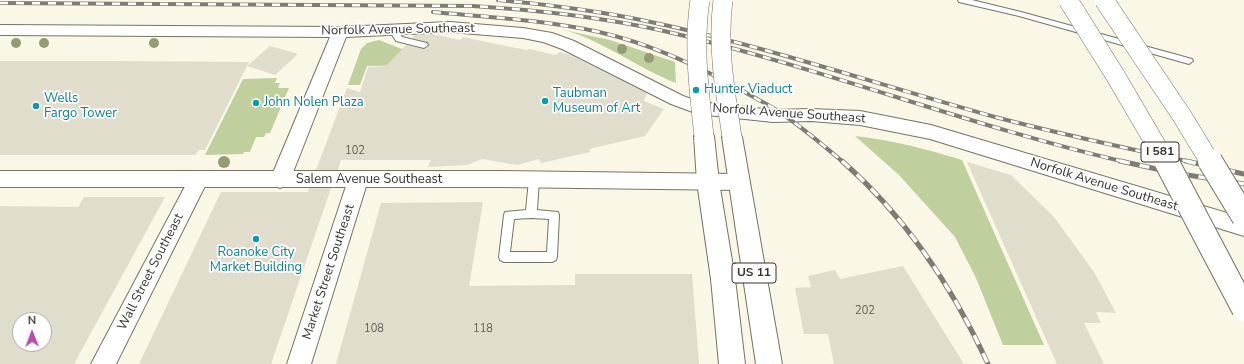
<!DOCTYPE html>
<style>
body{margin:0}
#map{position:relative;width:1244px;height:364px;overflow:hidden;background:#faf7e6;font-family:"Nunito Sans",sans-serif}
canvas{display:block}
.north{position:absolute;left:12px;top:312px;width:40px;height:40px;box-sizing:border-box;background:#fff;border:1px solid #aeadab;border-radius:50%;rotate:359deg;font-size:11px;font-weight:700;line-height:16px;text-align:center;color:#34332d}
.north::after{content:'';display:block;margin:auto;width:14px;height:18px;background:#b44eb3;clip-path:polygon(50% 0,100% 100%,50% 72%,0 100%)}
</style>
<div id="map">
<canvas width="1244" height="364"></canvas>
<div class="north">N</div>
</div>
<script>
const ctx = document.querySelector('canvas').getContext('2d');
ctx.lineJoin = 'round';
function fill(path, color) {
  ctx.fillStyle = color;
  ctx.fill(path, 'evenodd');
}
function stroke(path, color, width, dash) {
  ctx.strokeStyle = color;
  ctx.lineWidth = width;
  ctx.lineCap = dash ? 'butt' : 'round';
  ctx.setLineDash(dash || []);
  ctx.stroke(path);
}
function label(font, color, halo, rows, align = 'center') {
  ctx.font = font + ' "Nunito Sans",sans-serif';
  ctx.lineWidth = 3.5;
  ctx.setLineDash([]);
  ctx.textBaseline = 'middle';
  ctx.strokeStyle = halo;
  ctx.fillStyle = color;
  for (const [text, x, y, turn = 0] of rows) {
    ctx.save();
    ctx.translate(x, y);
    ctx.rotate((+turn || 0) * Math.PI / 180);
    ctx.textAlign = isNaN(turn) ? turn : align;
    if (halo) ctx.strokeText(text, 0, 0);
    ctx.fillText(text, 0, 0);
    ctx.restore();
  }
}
const green = new Path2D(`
 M 564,30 L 610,40 L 675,62 L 676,83 C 637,68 604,41 564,30 Z
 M 379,40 L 402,49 L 431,56 L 424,65 L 367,66 L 360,85 L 348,85 L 361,49 L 367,43 Z
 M 277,78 L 275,83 L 280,83 L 278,88 L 289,88 L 270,133 L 266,133 L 264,137 L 256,137 L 250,152 L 244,152 L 243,154 L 205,155 L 243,79 Z
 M 855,136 C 892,140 927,149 962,160 L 1044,345 L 1003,345 L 976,278 L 955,237 L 899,175 Z`);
const building = new Path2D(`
 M 432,34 L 460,40 L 463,37 L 526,50 L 529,49 L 555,55 L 560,52 L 570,55 L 647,93 L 644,101 L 664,109 L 645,136 L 589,149 L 590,152 L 541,163 L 539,159 L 517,165 L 482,159 L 467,165 L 428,167 L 431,160 L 341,160 L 338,170 L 316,170 L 347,88 L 360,92 L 368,67 L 386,66 L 406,45 L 425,49 L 429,45 L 428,42 L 412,38 L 415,35 Z
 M 270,46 L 298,54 L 275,75 L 247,66 Z
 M 0,61 L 105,61 L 249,62 L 205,150 L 199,150 L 195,155 L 0,155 Z
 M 967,162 L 1011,175 L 1054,217 L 1094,272 L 1116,313 L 1096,312 L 1101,323 L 1084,323 L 1104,364 L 1057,364 Z
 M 309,188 L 331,188 L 271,364 L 139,364 L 221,192 L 308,192 Z
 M 84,197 L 165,197 L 74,364 L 0,364 L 0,206 L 78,207 ZM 20,320 L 44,320 L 44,344 L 20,344 Z
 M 483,202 L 469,286 L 575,285 L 575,274 L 692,274 L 699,364 L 336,364 L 381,203 Z
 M 903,266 L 964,364 L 834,364 L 828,334 L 804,334 L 795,288 L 811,287 L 808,276 L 835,270 L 840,279 Z`);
const service = new Path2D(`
 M 958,0 L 972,0 L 1021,12 L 1192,59 L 1193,61 L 1189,64 L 1019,16 L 959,2 Z
 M 393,27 L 396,28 L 402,37 L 427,43 L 428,45 L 424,48 L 396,41 L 389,30 Z
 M 534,176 L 538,177 L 539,180 L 537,210 L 558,212 L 559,215 L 557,257 L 556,260 L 552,262 L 504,262 L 500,260 L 499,257 L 504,215 L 505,212 L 526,210 L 529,180 L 530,177 ZM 531,218 L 549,219 L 547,252 L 510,252 L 514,219 Z`);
const minor = new Path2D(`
 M 450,22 L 523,28 L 552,33 L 574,41 L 683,96 L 700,102 L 773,110 L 811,109 L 860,111 L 931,125 L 1244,218 L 1244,236 L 930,139 L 860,125 L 811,121 L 773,122 L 698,114 L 671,104 L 562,49 L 543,42 L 523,38 L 450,32 L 346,37 L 290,180 L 287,185 L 280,188 L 273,185 L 270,180 L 330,37 L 0,35 L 0,25 L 340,27 Z
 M 198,172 L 205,175 L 208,180 L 116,364 L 91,364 L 191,175 Z
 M 358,172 L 365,175 L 368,180 L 311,364 L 287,364 L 348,180 L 351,175 Z`);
const tertiary = new Path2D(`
 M 0,171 L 501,171 L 738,174 L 746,176 L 749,182 L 746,188 L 738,190 L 501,187 L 0,187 Z`);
const primary = new Path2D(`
 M 704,128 L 711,131 L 714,136 L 719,182 L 735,279 L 745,364 L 719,364 L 711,279 L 697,182 L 694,136 L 697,131 Z
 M 732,129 L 739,132 L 742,137 L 782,364 L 756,364 L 722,137 L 725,132 Z`);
const railFar1 = new Path2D(`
 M 498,0 C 541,4 583,9 626,17 C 751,41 872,83 995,117 C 1060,134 1125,148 1191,162
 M 0,3 L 473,6 C 537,10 601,17 664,31 C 820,67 969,126 1125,162
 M 433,12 C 488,17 544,20 599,32 C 652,44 703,68 750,95 C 760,101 771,106 781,113 C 803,128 823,145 843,162`);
const rail = new Path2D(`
 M 842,161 C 906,217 953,288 988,364
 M 1120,161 L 1175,173 L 1244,184
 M 1186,161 L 1244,174`);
const primaryBridge = new Path2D(`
 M 700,0 C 693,46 699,90 704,136
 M 723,0 C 717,46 725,91 732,137`);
const motorwayBridgeFar1 = new Path2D(`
 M 1068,0 L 1115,75 L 1166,162
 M 1104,0 L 1182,116 L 1210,162`);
const motorwayBridge = new Path2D(`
 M 1166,161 L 1244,309
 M 1210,161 L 1244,217`);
const trees = [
 [16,43,5],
 [44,43,5],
 [154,43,5],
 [622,49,5],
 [649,58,5],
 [224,162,6]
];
const markers = [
 [696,90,4,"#0f9aa8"],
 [545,101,4,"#0f9aa8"],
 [256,103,4,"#0f9aa8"],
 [36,106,4,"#0f9aa8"],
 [256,239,4,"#0f9aa8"]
];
const numberNames = [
 ["102",355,151],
 ["202",865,311],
 ["108",374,329],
 ["118",483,329]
];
const shields = [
 [1160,152,38],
 [754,273,44]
];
const shieldNames = [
 ["I 581",1160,152],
 ["US 11",754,273]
];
const streetNames = [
 ["Norfolk Avenue Southeast",398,30,-1],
 ["Norfolk Avenue Southeast",789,114,4],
 ["Salem Avenue Southeast",369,180],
 ["Norfolk Avenue Southeast",1104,185,17],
 ["Wall Street Southeast",151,272,-63],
 ["Market Street Southeast",329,272,-72]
];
const cultureNames = [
 ["Hunter Viaduct",704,90],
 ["Taubman",553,94],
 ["Museum of Art",553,109],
 ["Wells",44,99],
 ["Fargo Tower",44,114],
 ["John Nolen Plaza",264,103],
 ["Roanoke City",256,253,"center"],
 ["Market Building",256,268,"center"]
];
fill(green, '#c0cf9e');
fill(building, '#e0ddcc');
stroke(service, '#767465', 2);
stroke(minor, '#767465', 2);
stroke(tertiary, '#767465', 2);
stroke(primary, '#767465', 2);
fill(service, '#fff');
fill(minor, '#fff');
fill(tertiary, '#fff');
fill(primary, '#fff');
stroke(railFar1, '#7f7d73', 4);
stroke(rail, '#7f7d73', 5);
stroke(railFar1, '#fff', 2.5, [8]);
stroke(rail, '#fff', 3.5, [10]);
stroke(primaryBridge, '#767465', 20, []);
stroke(motorwayBridgeFar1, '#767465', 20, []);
stroke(motorwayBridge, '#767465', 26, []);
stroke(primaryBridge, '#fff', 19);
stroke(motorwayBridgeFar1, '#fff', 19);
stroke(motorwayBridge, '#fff', 24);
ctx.fillStyle = '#959c74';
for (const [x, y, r] of trees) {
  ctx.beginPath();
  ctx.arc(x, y, r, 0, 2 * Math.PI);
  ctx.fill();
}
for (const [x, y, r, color] of markers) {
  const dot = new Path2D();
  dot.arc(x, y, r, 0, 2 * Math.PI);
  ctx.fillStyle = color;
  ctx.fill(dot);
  stroke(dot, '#fff', 1.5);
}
label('11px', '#5f5e55', null, numberNames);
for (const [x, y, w] of shields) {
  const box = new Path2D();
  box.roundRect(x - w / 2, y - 10, w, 20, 3);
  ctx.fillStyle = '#fff';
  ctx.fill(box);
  stroke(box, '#34332d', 1);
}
label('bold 12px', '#34332d', null, shieldNames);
label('13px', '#34332d', '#fff', streetNames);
label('13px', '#0d838f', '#fff', cultureNames, 'left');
</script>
